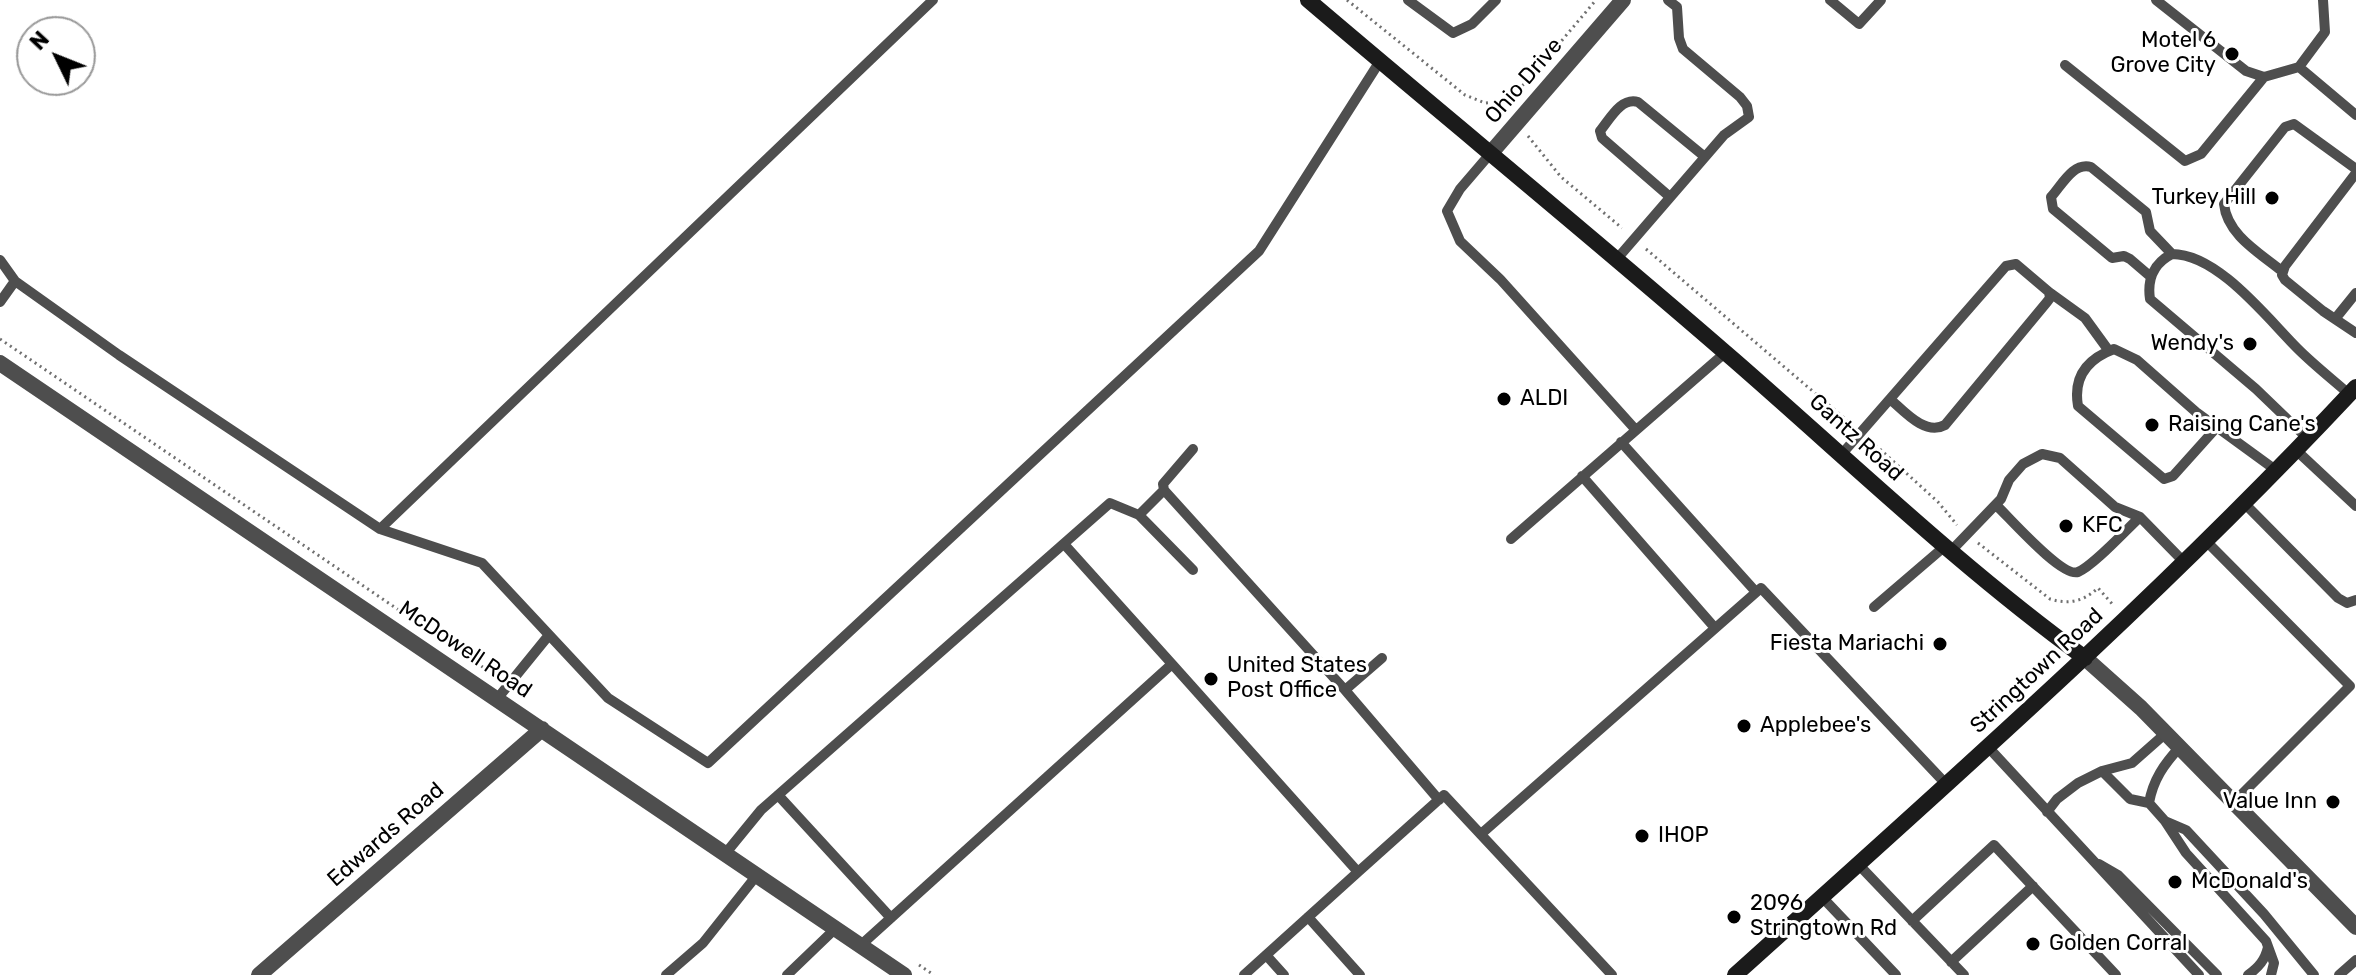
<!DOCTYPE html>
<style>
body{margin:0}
#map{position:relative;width:2356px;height:975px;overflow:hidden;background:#fff;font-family:Rubik,sans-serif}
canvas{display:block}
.north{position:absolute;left:16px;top:16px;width:80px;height:80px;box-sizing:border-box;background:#fff;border:2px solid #999;border-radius:50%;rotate:313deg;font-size:22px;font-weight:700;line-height:32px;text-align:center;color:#000}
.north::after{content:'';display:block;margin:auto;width:28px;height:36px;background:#000;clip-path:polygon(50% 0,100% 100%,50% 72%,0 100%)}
</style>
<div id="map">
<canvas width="2356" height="975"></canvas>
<div class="north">N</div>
</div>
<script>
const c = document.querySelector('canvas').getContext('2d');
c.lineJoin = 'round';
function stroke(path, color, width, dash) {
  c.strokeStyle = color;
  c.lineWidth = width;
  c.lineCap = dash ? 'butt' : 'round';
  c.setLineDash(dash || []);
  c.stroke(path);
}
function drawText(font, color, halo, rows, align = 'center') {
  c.font = font + ' Rubik,sans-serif';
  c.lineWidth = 6;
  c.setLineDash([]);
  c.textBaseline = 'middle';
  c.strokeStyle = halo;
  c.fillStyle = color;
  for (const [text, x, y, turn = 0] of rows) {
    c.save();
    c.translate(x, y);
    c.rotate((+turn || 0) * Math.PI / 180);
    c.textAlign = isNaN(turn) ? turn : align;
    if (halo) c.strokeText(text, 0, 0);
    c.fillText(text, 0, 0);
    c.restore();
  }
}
const path = new Path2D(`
 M1347,0l118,95 20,8 12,-1 7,8
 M1497,102l29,-19 70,-83
 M1528,136l33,41 61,51
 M1646,249l204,174
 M0,339l490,333
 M1871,441l67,61 19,23
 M1978,543l72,56c19,6 34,2 48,-11l16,18
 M919,965l15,10`);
const service = new Path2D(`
 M1408,0l45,33 19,-9 24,-24
 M1830,0l29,24 22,-24
 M2156,0l90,71 18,6 35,-10 57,48
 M2065,65l120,96 16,-7 63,-77
 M2299,67l26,-35 -2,-32
 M1490,154l-30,35 -13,22 13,30 40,38 135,150
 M2356,173l-71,93 -3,9 3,5 38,31 33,22
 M1670,197l-68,-59 -2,-7c10,-12 21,-34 38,-29l67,55
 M0,260l15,21 -15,21
 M1616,260l108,-125 25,-18 -2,-11 -7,-9 -57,-48 -4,-11 -2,-31 -9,-7
 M2283,272c-23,-19 -56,-37 -59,-68l61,-77 9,-3 62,45
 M2151,277l-21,-18 -6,-3 -12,2 -59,-49 -2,-12c11,-12 22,-35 40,-30l55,45 4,19 22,23
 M15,281l104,74 261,174 102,34 126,135 100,65 551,-512 121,-190
 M2049,292l36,26 24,33
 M2335,319l21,-26
 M2217,427l-44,49 -9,3 -86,-73c-5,-29 9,-47 36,-57l23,11 59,52 81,59
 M2308,439l-52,-50 -106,-90c-3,-20 4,-36 22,-45 46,0 95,64 126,95 16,16 34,30 51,45
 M1621,442l135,150
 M1193,449l-30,35 1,6 181,200 94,110
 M2297,451l59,55
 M1841,455l165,-189 10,-2 33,28 1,6 -3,4 -102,123c-20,11 -41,-14 -55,-26
 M1582,476l133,152
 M2245,504l93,94 9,5 9,-3
 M1996,505c13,12 66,73 82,67 15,-6 48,-42 62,-55
 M1139,515l25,-25
 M380,529l553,-529
 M1511,539l215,-187
 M2206,541l144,145 -116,116
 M1064,544l108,120
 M1950,552l51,-53 8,-19 14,-16 19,-10 18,4 55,49 25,10 44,45
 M1874,607l70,-60
 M1345,690l37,-32
 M497,699l52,-64
 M1988,747l211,228
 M2180,747c-16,17 -27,33 -31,56l16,18 21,9 78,84 50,61
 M2102,771l28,28 19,4
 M778,795l113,123
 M2047,812l10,-13 21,-16 24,-12 30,-8 34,-30
 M2165,821l21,32 80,88 8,22 -3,12
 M1481,834l280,-246 185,196
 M725,854l36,-44 349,-307 29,12 54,55
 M1858,864l106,111
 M2099,864l19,11 99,100
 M1358,872l86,-77 168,180
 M1822,897l74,78
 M1308,917l52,58
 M1912,921l82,-76 122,130
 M861,945l311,-281 186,208 -114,103
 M1266,955l18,20
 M1951,962l82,-76
 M666,975l37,-32 54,-68
 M787,975l49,-47
 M2248,975c11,-8 17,-15 20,-28
 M2339,975l17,-15`);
const minor = new Path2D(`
 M1490,154l133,-154
 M0,363l904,612
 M2085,658l56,50 215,219
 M259,975l283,-246`);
const secondary = new Path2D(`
 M1308,0c142,121 286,238 426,360 116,101 227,208 351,298
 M1735,975c212,-191 426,-379 621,-588`);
const markers = [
 [2232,54,8,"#000"],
 [2272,198,8,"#000"],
 [2250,344,8,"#000"],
 [1504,399,8,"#000"],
 [2152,425,8,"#000"],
 [2066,526,8,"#000"],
 [1940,644,8,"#000"],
 [1211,679,8,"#000"],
 [1744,726,8,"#000"],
 [2333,802,8,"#000"],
 [1642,836,8,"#000"],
 [2175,882,8,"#000"],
 [1734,917,8,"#000"],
 [2033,944,8,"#000"]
];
const poiNames = [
 ["Motel 6",2216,41,"right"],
 ["Grove City",2216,66,"right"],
 ["Turkey Hill",2256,198,"right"],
 ["Wendy's",2234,344,"right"],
 ["ALDI",1520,399],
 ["Raising Cane's",2168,425],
 ["KFC",2082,526],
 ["Fiesta Mariachi",1924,644,"right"],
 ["United States",1227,666],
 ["Post Office",1227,691],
 ["Applebee's",1760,726],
 ["Value Inn",2317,802,"right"],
 ["IHOP",1658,836],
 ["McDonald's",2191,882],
 ["2096",1750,904],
 ["Stringtown Rd",1750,929],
 ["Golden Corral",2049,944]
];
const streetNames = [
 ["Ohio Drive",1524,81,-49],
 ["Gantz Road",1856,438,42],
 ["McDowell Road",465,650,34],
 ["Stringtown Road",2037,671,-43],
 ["Edwards Road",386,835,-41]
];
stroke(path, '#707070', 3, [2, 4]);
stroke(service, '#4e4e4e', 10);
stroke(minor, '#4e4e4e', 16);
stroke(secondary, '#1b1b1b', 16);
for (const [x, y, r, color] of markers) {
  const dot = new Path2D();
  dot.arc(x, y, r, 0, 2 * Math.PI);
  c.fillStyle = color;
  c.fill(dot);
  stroke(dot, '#fff', 3);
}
drawText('22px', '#000', '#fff', poiNames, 'left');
drawText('22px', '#000', '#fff', streetNames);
</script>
